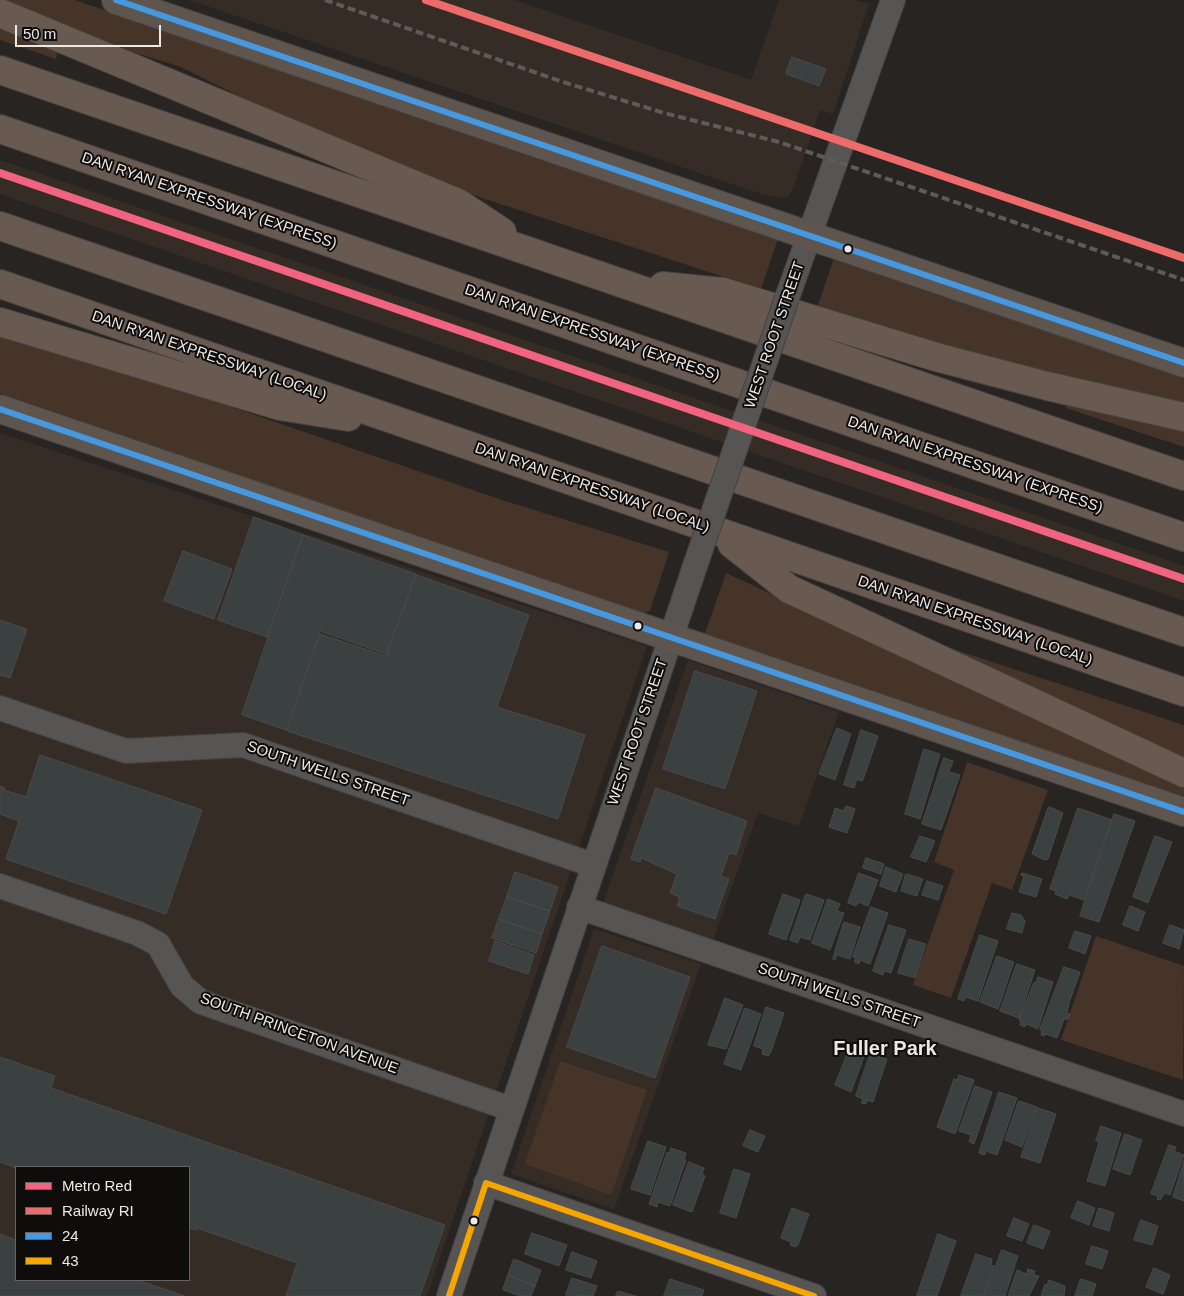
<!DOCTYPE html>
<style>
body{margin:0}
#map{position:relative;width:1184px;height:1296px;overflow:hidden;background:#272422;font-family:Arial,sans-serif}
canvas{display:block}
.legend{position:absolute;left:15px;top:1166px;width:175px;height:115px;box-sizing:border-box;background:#0f0d0c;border:1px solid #676564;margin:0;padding:6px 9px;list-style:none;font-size:15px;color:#ece9e7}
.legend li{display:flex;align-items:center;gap:10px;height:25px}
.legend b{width:25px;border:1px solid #676564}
.scale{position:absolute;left:15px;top:25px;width:146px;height:22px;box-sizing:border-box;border:2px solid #ece9e7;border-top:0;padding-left:6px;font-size:15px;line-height:18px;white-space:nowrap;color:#ece9e7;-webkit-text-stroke:4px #0f0d0c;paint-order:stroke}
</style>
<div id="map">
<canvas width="1184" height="1296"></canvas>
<ul class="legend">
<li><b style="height:6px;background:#f1637e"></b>Metro Red</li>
<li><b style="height:6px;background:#ee6b6b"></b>Railway RI</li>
<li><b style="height:6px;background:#4699e1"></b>24</li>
<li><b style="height:6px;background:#f7a600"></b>43</li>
</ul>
<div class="scale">50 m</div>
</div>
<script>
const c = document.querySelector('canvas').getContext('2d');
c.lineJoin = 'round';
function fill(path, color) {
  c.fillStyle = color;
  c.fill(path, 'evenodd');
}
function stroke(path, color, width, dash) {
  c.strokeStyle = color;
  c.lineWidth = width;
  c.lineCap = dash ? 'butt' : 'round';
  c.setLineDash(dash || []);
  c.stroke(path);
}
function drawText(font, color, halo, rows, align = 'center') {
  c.font = font + ' Arial,sans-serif';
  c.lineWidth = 4;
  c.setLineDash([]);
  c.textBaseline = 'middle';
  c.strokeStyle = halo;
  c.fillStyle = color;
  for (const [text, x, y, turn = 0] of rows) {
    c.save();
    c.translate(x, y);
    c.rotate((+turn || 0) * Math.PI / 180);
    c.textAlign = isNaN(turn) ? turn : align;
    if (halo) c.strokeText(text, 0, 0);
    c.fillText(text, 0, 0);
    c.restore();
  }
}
const built = new Path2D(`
 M189,0h326l236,80 28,-80h77l13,4 -36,110 -13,-4 -27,79 -4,7 -8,2 -20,-4z
 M0,160l1184,406v35l-1184,-407z
 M0,433l647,213 -220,650h-427zM16,1167h173v113h-173z
 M688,660l151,52 -40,114 -41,-13 -46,130 -110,-37z
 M594,929l107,35 -87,245 -103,-35z`);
const green = new Path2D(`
 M0,0h75l703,239 -17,50 -279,-91 -99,-37 -128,-57 -74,-37 -89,-28z
 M0,25l58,24 -2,10 -56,-19z
 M834,258l350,120v27l-189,-45 -178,-52z
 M0,337l142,39 360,124 167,52 -19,59 -10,3 -640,-221z
 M1068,402l116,27v18l-118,-39z
 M726,573l458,212v14l-480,-163z
 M950,648l234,77v37l-235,-110z
 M967,762l81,28 -36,100 -20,-7 -41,115 -38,-13 41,-115 -20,-8z
 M1096,936l88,30 -1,114 -122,-40z
 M560,1061l87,29 -36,105 -86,-31z`);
const building = new Path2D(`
 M792,57l34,12 -7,17 -33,-12z
 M254,517l49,18 -36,102 -49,-17z
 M303,535l113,39 -30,80 -66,-23 -34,99 -44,-15z
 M183,551l49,18 -18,50 -50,-18z
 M417,575l112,40 -32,92 88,28 -27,84 -271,-88 33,-97 66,22z
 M0,620l27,9 -17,49 -10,-3z
 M695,671l62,20 -32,98 -62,-20z
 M837,728l14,6 -16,46 -16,-6z
 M861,730l17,6 -14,41 -2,4 -4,-1v-4l-4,12 -10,-3z
 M924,749l16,5 -20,65 -15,-5z
 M40,755l162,55 -36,104 -160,-55 13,-38 -19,-7v-28l5,2 -1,2 22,7z
 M944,758l9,3 -4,11 11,3 -19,55 -19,-6z
 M656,788l91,33 -11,34 -7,-2 -8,23 8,3 -14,40 -38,-13 3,-9 -10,-4 7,-19 -36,-16 -1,4 -9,-3z
 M846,806l9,3 -8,24 -18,-6 6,-19 9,3z
 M1050,807l13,6 -15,46 -3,1 -13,-6 16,-46z
 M1078,808l34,12 -28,80 -15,-5 -2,4 -12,-5 1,-3 -6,-2z
 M1114,814l21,7 -36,101 -19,-6z
 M920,836l15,5 -9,21 -15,-5z
 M1155,836l17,6 -24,61 -15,-6z
 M866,858l18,6 -3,10 -18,-6z
 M886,867l17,7 -7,18 -16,-6z
 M515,872l43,15 -8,24 -43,-14z
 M859,873l19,7 -10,26 -10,-4 -2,4 -8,-3z
 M1022,873l20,6 -6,18 -17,-5 5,-16 -3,-1z
 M906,874l17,5 -6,17 -16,-5z
 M927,881l16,5 -5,14 -16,-5z
 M783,894l17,6 -14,40 -17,-6z
 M806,894l18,6 -14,40 -10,-3 -2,6 -8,-3z
 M507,897l43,14 -8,23 -43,-15z
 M828,899l12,5 -3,7 7,2 -14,37 -18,-7z
 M1130,906l15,6 -7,19 -15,-6z
 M871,907l17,6 -18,51 -10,-4 -1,4 -5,-2 2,-4 -3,-1z
 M1012,913l9,2 4,6 -3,12 -15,-4z
 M499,919l43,15 -6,19 -44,-15z
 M844,922l16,5 -10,32 -13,-4 -2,5 -2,-1z
 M889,925l17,5 -15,43 -7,-2 -1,4 -10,-4z
 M1170,925l14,5 -5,19 -16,-6z
 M1075,931l16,5 -6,18 -16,-6z
 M980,935l18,6 -20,60 -13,-4 -1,4 -6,-2z
 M909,939l17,5 -11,34 -17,-5z
 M495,941l39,14 -6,19 -39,-13z
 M602,946l88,31 -35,101 -88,-31z
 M997,956l17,6 -16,47 -18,-7z
 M1017,964l18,6 -16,48 -19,-7z
 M1064,967l16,5 -11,31 -2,10 3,1 -2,5h-4l-7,19 -11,-4 -2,2 -3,-1 1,-4 -2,-1z
 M1038,977l15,5 -15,47 -12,-5 -1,3 -5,-2 1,-4 -2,-1 15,-38 2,1z
 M725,998l18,7 -17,44 -18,-4z
 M766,1007l18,6 -13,39 -3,4 -6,-2 1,-5 -9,-3z
 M745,1008l16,6 -20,56 -17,-6z
 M851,1045l15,6 -15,41 -16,-7z
 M870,1054l17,5 -14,43 -6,-2 -1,4 -5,-1 2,-4 -7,-3z
 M0,1057l55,19 -4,12 394,137 -25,71h-134l11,-33 -100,-35 -1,2 -7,-2v-61l-173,1 -16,-6z
 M959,1075l15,5 -19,54 -18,-7 17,-48 3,1z
 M975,1086l17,6 -18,52 -5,-2 2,-7 -12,-4z
 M999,1092l18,6 -20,57 -11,-4 -1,4 -6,-2z
 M1019,1101l18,6 -15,40 -17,-7z
 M1038,1108l18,6 -16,49 -19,-6z
 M1101,1126l20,7 -16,53 -18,-5 12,-39 -3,-1z
 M750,1130l15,6 -7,16 -15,-6z
 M1125,1134l17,6 -12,35 -17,-6z
 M648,1141l18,6 -16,48 -19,-6z
 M1169,1145l7,2 -2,4 10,4 -14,40 -5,-2 -5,7 -3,-1 1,-3 -7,-2z
 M671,1148l15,5 -2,6 2,1 -16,46 -12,-4 -1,5 -8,-3 18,-52 2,1z
 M1184,1161v40l-11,-4z
 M689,1162l15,6 -2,6 3,2 -13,36 -19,-7z
 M734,1169l16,5 -14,44 -16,-5z
 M1078,1201l17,7 -6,17 -18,-7z
 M792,1208l17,6 -11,31 -3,2 -5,-2 1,-3 -10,-4z
 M1099,1208l15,5 -5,18 -16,-5z
 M1014,1218l15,6 -7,17 -15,-5z
 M1141,1220l17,6 -6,19 -18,-5z
 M1034,1225l16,6 -7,18 -16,-6z
 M532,1233l35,12 -8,21 -34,-12z
 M0,1234l16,6v40h121l48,16h-185z
 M938,1234l18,7 -19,55h-20z
 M1092,1246l16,5 -6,18 -16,-5z
 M1002,1250l16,6 -13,40h-21z
 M572,1252l25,9 -6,17 -25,-8z
 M976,1254l16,5 -1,6 3,1 -11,30h-22z
 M514,1259l27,11 -6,16 -27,-11z
 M1154,1268l16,7 -7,19 -17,-7z
 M1028,1269l7,2 -1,4 5,1 -10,20h-21l9,-26 10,4z
 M508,1275l27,11 -4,10h-11l-17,-6z
 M572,1278l25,8 -4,10 -27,-1z
 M670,1279l34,11 -2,6h-38z
 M1081,1279l15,5 -4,12h-17z
 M1049,1280l16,6 -1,10h-23l4,-12 2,1z
 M618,1291l18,5h-20z`);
const minor = new Path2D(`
 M787,298l106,-298
 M0,708l126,43 117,-6 350,120
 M0,886l137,47 21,11 24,42 19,16 310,107
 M579,907l605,207
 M486,1183l328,113
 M449,1296l246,-730`);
const major = new Path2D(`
 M116,0l1068,363
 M0,409l1184,403`);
const highway = new Path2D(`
 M0,13l458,190 44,29
 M0,70l1184,406
 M0,129l1184,408
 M0,226l1184,406
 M0,284l1184,408
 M663,286l60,6 213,65 111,29 137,31
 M0,322l280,84 68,11
 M732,544l57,45 395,184`);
const rail = new Path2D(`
 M325,0l235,81 104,32 115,29 405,138`);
const minorBridge = new Path2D(`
 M695,566l92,-268`);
const bus1 = new Path2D(`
 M116,0l1068,363
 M0,409l1184,403`);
const bus2 = new Path2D(`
 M486,1183l328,113
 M449,1296l37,-113`);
const rail1 = new Path2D(`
 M426,0l758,258`);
const metro1 = new Path2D(`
 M0,173l1184,406`);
const markers = [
 [848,249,4.5,"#ece9e7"],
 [638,626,4.5,"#ece9e7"],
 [474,1221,4.5,"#ece9e7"]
];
const streetNames = [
 ["DAN RYAN EXPRESSWAY (EXPRESS)",209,201,19],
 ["DAN RYAN EXPRESSWAY (EXPRESS)",592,333,19],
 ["WEST ROOT STREET",775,335,-71],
 ["DAN RYAN EXPRESSWAY (LOCAL)",209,356,19],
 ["DAN RYAN EXPRESSWAY (EXPRESS)",975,465,19],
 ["DAN RYAN EXPRESSWAY (LOCAL)",592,488,19],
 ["DAN RYAN EXPRESSWAY (LOCAL)",975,621,19],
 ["WEST ROOT STREET",638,732,-71],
 ["SOUTH WELLS STREET",328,774,19],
 ["SOUTH WELLS STREET",839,996,19],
 ["SOUTH PRINCETON AVENUE",299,1034,20]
];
const districtNames = [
 ["Fuller Park",885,1049]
];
fill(built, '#352c26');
fill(green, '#473428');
fill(building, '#3a4140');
stroke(building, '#4a4a49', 1);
stroke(minor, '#444140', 26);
stroke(major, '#444140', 30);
stroke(highway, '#444140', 30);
stroke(minor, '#575554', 24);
stroke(major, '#5e554e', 28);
stroke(highway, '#685a50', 28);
stroke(rail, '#5e5c5b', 4, [8, 4]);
stroke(minorBridge, '#444140', 26, []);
stroke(minorBridge, '#575554', 24);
stroke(bus1, '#4699e1', 6);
stroke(bus2, '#f7a600', 6);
stroke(rail1, '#ee6b6b', 8);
stroke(metro1, '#f1637e', 8);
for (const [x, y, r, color] of markers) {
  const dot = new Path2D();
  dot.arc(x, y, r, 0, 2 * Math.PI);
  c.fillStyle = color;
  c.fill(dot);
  stroke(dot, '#0f0d0c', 2);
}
drawText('15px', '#ece9e7', '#0f0d0c', streetNames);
drawText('bold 20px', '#ece9e7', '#0f0d0c', districtNames);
</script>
